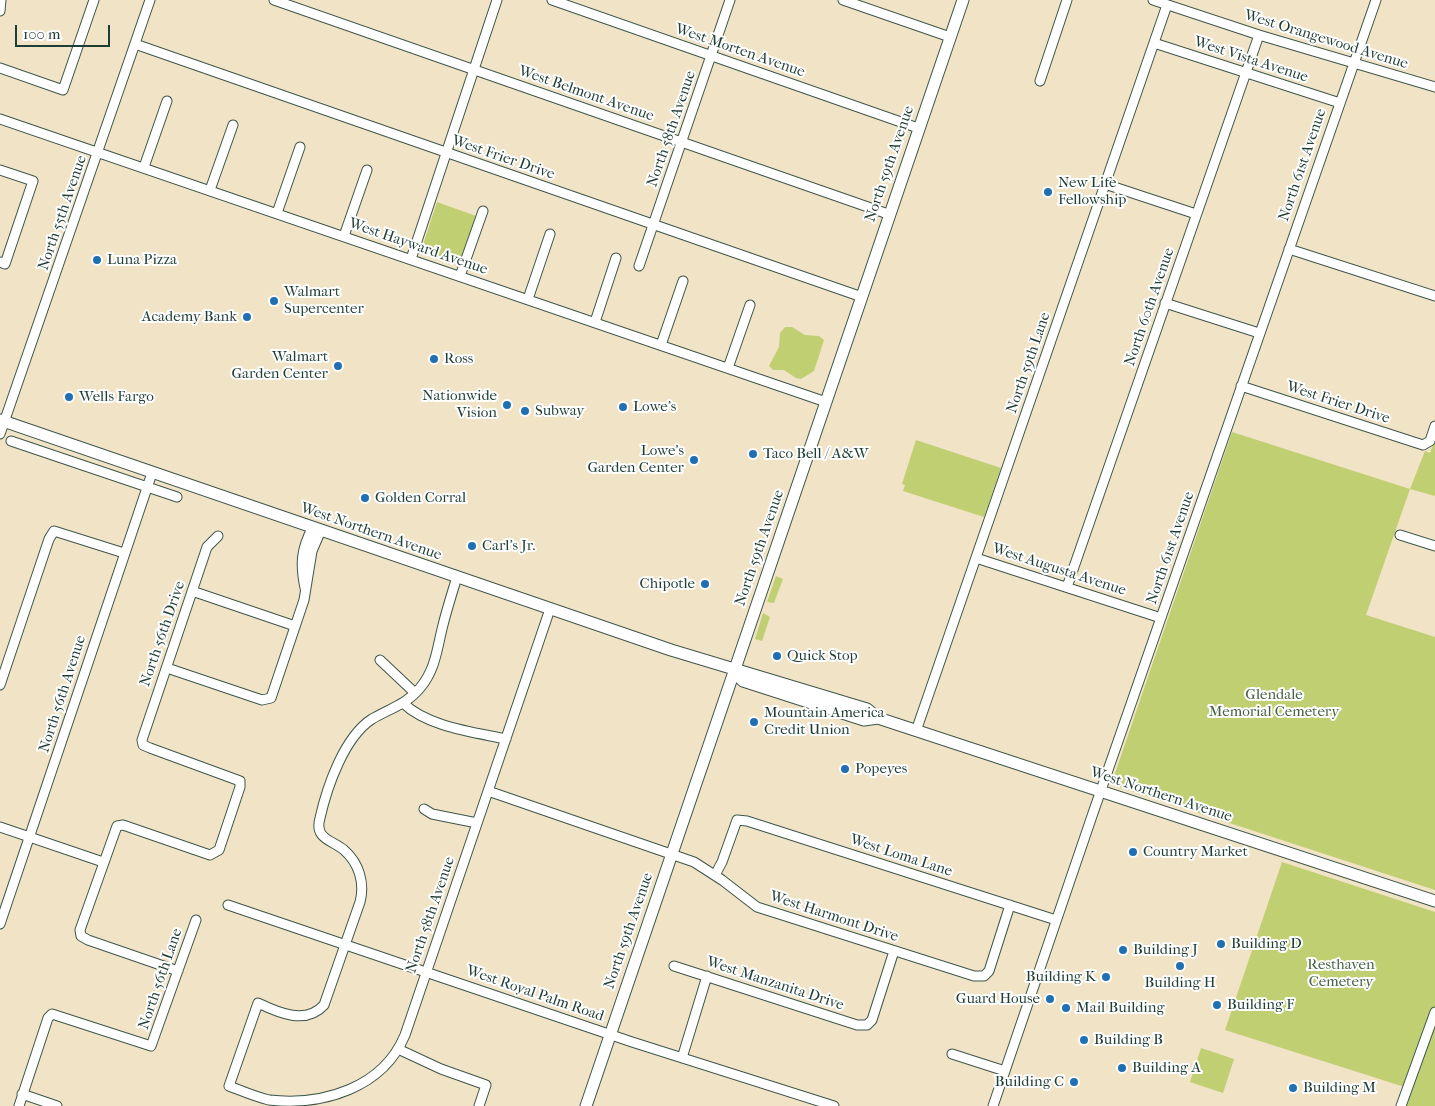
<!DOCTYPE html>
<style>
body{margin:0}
#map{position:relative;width:1435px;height:1106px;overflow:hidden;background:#f0e3c6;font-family:"IM FELL French Canon",serif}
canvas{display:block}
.scale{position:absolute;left:15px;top:25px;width:95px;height:22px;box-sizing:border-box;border:2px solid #1f3d34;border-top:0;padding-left:6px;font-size:15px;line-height:18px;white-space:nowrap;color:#1f3d34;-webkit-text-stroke:4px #fff;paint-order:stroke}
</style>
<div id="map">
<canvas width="1435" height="1106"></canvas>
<div class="scale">100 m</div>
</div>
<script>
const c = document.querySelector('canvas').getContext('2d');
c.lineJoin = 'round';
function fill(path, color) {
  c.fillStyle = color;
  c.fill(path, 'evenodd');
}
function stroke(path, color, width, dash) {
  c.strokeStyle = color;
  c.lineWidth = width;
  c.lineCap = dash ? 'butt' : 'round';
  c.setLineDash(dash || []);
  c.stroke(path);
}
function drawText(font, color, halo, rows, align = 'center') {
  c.font = font + ' "IM FELL French Canon",serif';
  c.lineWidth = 4;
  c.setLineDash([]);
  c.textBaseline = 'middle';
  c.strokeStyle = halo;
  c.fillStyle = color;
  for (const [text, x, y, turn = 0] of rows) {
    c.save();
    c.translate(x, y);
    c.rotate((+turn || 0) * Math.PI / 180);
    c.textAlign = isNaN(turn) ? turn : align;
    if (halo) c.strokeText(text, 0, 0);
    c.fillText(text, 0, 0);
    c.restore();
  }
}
const green = new Path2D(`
 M437,202l39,14 -17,48 -38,-13z
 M785,327h7l13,8 14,1 5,4 -10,31 -13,8 -5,-1 -12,-8h-11l-4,-4 10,-19 1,-14z
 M1232,432l178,57 15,-38 5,2 5,-14v57l-25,-7 -44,126 69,22v253l-319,-104 -4,-4z
 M916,440l85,28 -17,49 -81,-26 2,-6 -3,-1z
 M776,576l7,3 -9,24 -7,-1z
 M763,613l7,4 -8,24 -7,-2z
 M1282,862l153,50v194h-29l5,-17 -186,-59z
 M1201,1048l33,11 -11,34 -33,-11z`);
const minor = new Path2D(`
 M274,0l614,214
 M552,0l366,128
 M843,0l107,37
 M1153,0l106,35 176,52
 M0,11l1,-11
 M1154,43l186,60
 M135,44l727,253
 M0,68l63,22 31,-90
 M1040,81l27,-81
 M0,119l826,283
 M144,167l23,-66
 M0,170l33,11 -28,83 -5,-2
 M1105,184l91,30
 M210,190l23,-65
 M277,213l23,-66
 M344,236l23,-66
 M1289,249l146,47
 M411,259l86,-259
 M639,266l91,-266
 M460,276l23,-65
 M528,299l22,-65
 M1165,303l94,30
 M595,322l21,-64
 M661,345l22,-64
 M728,368l22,-63
 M1241,386l182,59 7,-4 5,-15
 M0,434l150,-434
 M11,441l166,56
 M1400,535l35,11
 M976,558l185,60
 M457,577c-5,16 -10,32 -14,48 -6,23 -7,44 -23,63 -13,16 -31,21 -48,31 -28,18 -45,68 -52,99 -6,21 12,22 24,32 15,13 21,33 16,52l-36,103c-18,20 -45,8 -66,-2l-29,83c13,5 27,11 40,14 54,6 114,-12 136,-65l145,-426
 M1067,587l192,-552
 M305,588c-5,-24 -4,-39 8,-61
 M192,591l103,35
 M380,660l35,33
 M167,668l95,32 9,-2 33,-98 8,-49 9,-21
 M0,685l49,-146 5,-8 70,22
 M403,703c25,24 70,29 103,36
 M916,731l251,-726
 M488,791l206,71 28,18 35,27 217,69h10l5,-5 21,-66
 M424,809l8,5 45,9
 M0,827l103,35
 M715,875l7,-13 15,-42 10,1 309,99
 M228,905l404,137 202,64
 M0,924l152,-451
 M674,966l183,59h10l5,-5 22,-69
 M178,971l-90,-31 -7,-4 -1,-6 37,-104 6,-1 87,30 9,-5 21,-63v-6l-90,-33 -7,-3 -1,-5 65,-193 11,-11
 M398,1049l43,20 45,16 -7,21
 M952,1054l53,17
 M682,1058l25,-82
 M22,1094l35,12
 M19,1106l29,-88 4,-4 99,32 45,-126
 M993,1106l99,-290 284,-816
 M1401,1106l34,-94`);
const major = new Path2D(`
 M0,420l671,230 196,59 11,9 557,183
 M733,671l10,10 121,39 14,-2
 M586,1106l377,-1106`);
const markers = [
 [1048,192,5,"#1f6fb2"],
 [97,260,5,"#1f6fb2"],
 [274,301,5,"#1f6fb2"],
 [247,317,5,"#1f6fb2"],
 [434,359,5,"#1f6fb2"],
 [338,366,5,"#1f6fb2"],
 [69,397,5,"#1f6fb2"],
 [507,405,5,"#1f6fb2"],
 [623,407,5,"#1f6fb2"],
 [525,411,5,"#1f6fb2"],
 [753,454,5,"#1f6fb2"],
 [694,460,5,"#1f6fb2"],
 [365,498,5,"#1f6fb2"],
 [472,546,5,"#1f6fb2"],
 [705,584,5,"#1f6fb2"],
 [777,656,5,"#1f6fb2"],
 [754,722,5,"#1f6fb2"],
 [845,769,5,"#1f6fb2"],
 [1133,852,5,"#1f6fb2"],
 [1221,944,5,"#1f6fb2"],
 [1123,950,5,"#1f6fb2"],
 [1180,966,5,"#1f6fb2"],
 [1106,977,5,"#1f6fb2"],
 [1050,999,5,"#1f6fb2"],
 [1217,1005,5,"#1f6fb2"],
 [1066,1008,5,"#1f6fb2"],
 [1084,1040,5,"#1f6fb2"],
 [1122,1068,5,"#1f6fb2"],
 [1074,1082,5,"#1f6fb2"],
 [1293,1088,5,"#1f6fb2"]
];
const streetNames = [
 ["West Orangewood Avenue",1326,40,17],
 ["West Morten Avenue",740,51,19],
 ["West Vista Avenue",1251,60,18],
 ["West Belmont Avenue",586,94,19],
 ["North 58th Avenue",672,129,-71],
 ["West Frier Drive",503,158,19],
 ["North 59th Avenue",890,164,-71],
 ["North 61st Avenue",1303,165,-71],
 ["North 55th Avenue",63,213,-71],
 ["West Hayward Avenue",418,247,19],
 ["North 60th Avenue",1150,307,-71],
 ["North 59th Lane",1029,363,-71],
 ["West Frier Drive",1338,403,18],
 ["West Northern Avenue",371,532,19],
 ["North 59th Avenue",760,548,-71],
 ["North 61st Avenue",1171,548,-71],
 ["West Augusta Avenue",1059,570,18],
 ["North 56th Drive",163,634,-71],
 ["North 56th Avenue",63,694,-72],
 ["West Northern Avenue",1161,795,18],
 ["West Loma Lane",901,856,18],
 ["North 58th Avenue",431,915,-71],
 ["West Harmont Drive",834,917,18],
 ["North 59th Avenue",629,931,-71],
 ["North 56th Lane",161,979,-71],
 ["West Manzanita Drive",775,984,18],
 ["West Royal Palm Road",535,994,19]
];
const poiNames = [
 ["New Life",1058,183],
 ["Fellowship",1058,200],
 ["Luna Pizza",107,260],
 ["Walmart",284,292],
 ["Supercenter",284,309],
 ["Academy Bank",237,317,"right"],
 ["Walmart",328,357,"right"],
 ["Garden Center",328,374,"right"],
 ["Ross",444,359],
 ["Nationwide",497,396,"right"],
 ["Vision",497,413,"right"],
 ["Wells Fargo",79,397],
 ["Lowe's",633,407],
 ["Subway",535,411],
 ["Lowe's",684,451,"right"],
 ["Garden Center",684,468,"right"],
 ["Taco Bell / A&W",763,454],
 ["Golden Corral",375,498],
 ["Carl's Jr.",482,546],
 ["Chipotle",695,584,"right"],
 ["Quick Stop",787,656],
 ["Mountain America",764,713],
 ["Credit Union",764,730],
 ["Popeyes",855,769],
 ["Country Market",1143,852],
 ["Building D",1231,944],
 ["Building J",1133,950],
 ["Building K",1096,977,"right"],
 ["Building H",1180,983,"center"],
 ["Guard House",1040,999,"right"],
 ["Building F",1227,1005],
 ["Mail Building",1076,1008],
 ["Building B",1094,1040],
 ["Building A",1132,1068],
 ["Building C",1064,1082,"right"],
 ["Building M",1303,1088]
];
const parkNames = [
 ["Glendale",1274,695],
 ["Memorial Cemetery",1274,712],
 ["Resthaven",1341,965],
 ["Cemetery",1341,982]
];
fill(green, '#c0cf71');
stroke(minor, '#3e564a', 11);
stroke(major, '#3e564a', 13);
stroke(minor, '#fff', 9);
stroke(major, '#fff', 11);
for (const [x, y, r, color] of markers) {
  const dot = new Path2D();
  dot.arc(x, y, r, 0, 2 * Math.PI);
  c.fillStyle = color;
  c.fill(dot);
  stroke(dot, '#fff', 2);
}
drawText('15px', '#1f3d34', '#fff', streetNames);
drawText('15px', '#1f3d34', '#fff', poiNames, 'left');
drawText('15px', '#476243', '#fff', parkNames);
</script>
